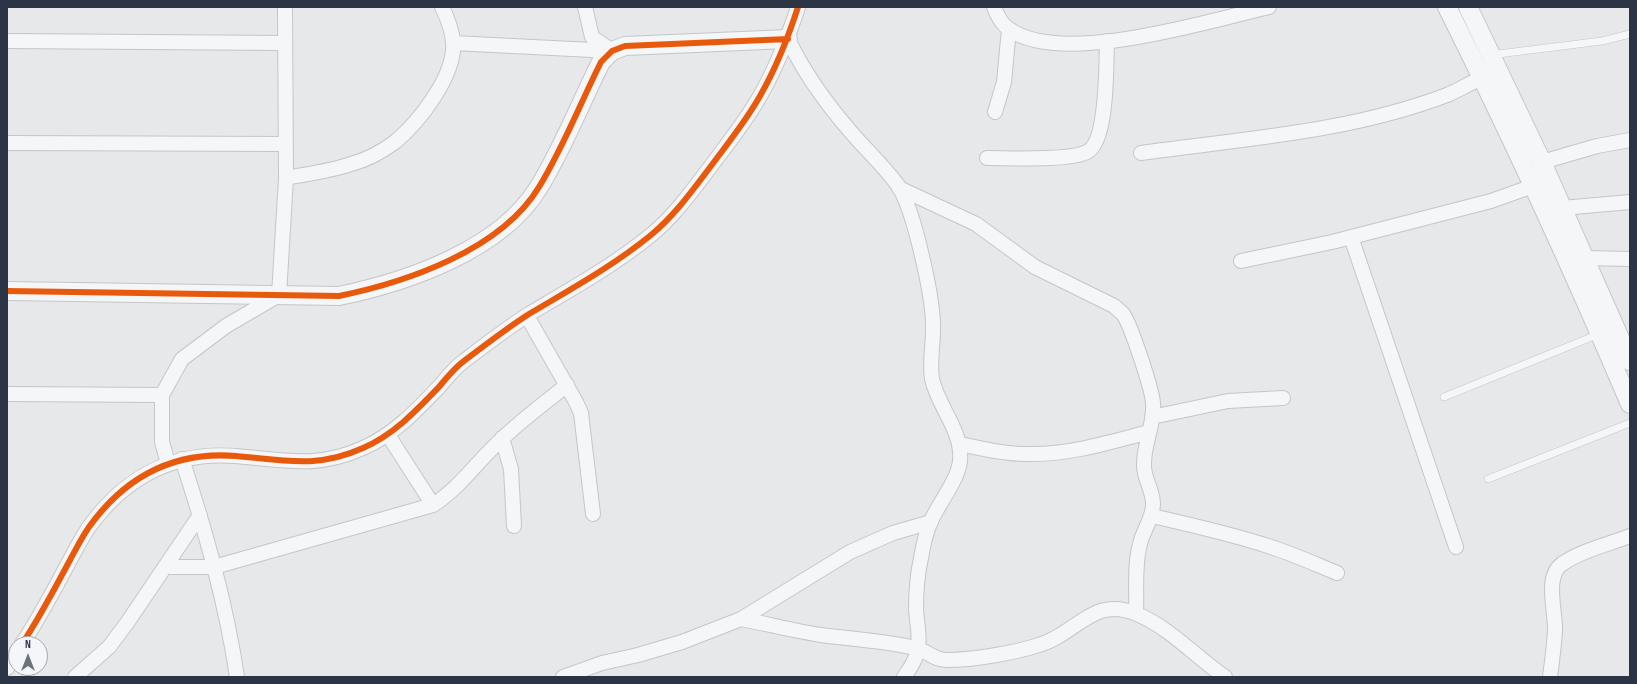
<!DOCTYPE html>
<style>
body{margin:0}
#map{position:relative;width:1637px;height:684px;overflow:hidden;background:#e6e8ea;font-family:"Sofia Sans Condensed",sans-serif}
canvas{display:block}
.frame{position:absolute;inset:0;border:8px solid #2b3445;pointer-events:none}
.north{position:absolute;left:8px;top:636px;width:40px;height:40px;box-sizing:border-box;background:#f4f6f9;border:1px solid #a4a8b1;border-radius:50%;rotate:0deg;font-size:11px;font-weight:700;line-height:16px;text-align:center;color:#2b3445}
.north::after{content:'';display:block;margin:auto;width:14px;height:18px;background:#6c737f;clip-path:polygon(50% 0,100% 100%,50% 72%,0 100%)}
</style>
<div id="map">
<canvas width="1637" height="684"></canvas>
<div class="frame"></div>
<div class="north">N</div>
</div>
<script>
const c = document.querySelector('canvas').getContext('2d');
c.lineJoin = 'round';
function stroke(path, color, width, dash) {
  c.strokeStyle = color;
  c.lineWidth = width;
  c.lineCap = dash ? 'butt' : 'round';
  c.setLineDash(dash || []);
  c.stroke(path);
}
const service = new Path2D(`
 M1490,55l112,-14 28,-7
 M1444,397l155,-63
 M1488,479l142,-56`);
const minor = new Path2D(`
 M585,7l7,30 19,13
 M994,7c3,8 7,17 15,22 52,38 200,-8 260,-22
 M788,39c16,34 37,63 62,92 16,19 35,36 49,56 15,24 33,106 34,136 1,18 -4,38 -1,56 6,28 31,52 28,82 -2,19 -21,42 -29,60 -5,11 -8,25 -10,37 -4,18 -5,34 -5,52 1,12 4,27 2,39 -2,10 -8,20 -14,28
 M7,41l278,2
 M453,43l159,8
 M995,112l9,-30 5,-53
 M7,143l278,1
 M1141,153c102,-14 209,-21 306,-58 12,-5 23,-12 35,-17
 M987,158c22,0 83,3 100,-6 21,-10 19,-87 20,-111
 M1542,162l55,-16 33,-6
 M286,178c21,-4 45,-7 65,-14 15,-4 32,-13 44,-22 24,-20 61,-67 58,-100 -1,-12 -6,-25 -11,-35
 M899,188l77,36 59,43 79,39c3,3 6,5 9,8 8,11 29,75 30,89 2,21 -10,42 -9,63 0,13 9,24 9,38 0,15 -10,26 -13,40 -6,22 -3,47 -4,69
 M1562,208l68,-6
 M1351,237l105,310
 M1585,258l45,1
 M1241,261l91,-19 159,-41 42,-15
 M527,316l49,86 5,11 12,101
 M7,394l155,1
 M1152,417l76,-16 55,-3
 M388,435l45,70
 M502,438l9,31 3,57
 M960,444c23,5 48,11 72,10 40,0 79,-12 117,-22
 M182,459c23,71 44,143 55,218
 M168,463l-6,-21v-47l20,-36 44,-33 53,-31 7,-117 -1,-171
 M1152,516c40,9 80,18 119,31 22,7 44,17 66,26
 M166,565l6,2h42l219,-62c28,-18 45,-45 70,-67 20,-19 43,-36 64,-53
 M741,619c27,5 53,12 80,16 31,4 65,6 95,13 12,3 17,12 31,12 26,0 67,-7 92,-15 38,-11 54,-50 98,-31 33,14 59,43 88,63
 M22,644c18,-27 33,-56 48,-84 6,-11 12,-23 19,-33 36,-50 85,-76 147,-71 47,4 81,13 127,-8 30,-13 52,-36 75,-60 8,-9 16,-20 26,-27 21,-16 43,-33 65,-47 42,-25 84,-48 122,-79 24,-20 41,-44 60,-69 17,-23 35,-45 49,-70 16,-28 28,-58 38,-89
 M7,668l9,-14
 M75,677l34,-30 18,-24 73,-108
 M563,677l39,-14 36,-8 44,-13 59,-23 109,-67 43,-19 38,-11
 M1550,677c2,-15 4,-31 5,-46 1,-18 -11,-55 7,-67 18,-13 47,-20 68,-28`);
const tertiary = new Path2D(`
 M1447,7c65,130 126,263 183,397
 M1468,7l74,155 88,199
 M7,291l332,5c68,-14 162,-46 200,-109 24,-39 41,-83 62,-125l11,-11 13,-5 163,-7`);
const cycleway = new Path2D(`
 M7,291l332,5c68,-14 162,-46 200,-109 24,-39 41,-83 62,-125l11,-11 13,-5 163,-7
 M22,644c18,-27 33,-56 48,-84 6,-11 12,-23 19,-33 36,-50 85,-76 147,-71 47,4 81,13 127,-8 30,-13 52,-36 75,-60 8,-9 16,-20 26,-27 21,-16 43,-33 65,-47 42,-25 84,-48 122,-79 24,-20 41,-44 60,-69 17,-23 35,-45 49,-70 16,-28 28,-58 38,-89`);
stroke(service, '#c4c6c8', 8);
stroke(minor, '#c4c6c8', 16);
stroke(tertiary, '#c4c6c8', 20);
stroke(service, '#f5f6f7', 7);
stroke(minor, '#f5f6f7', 14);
stroke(tertiary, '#f5f6f7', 18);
stroke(cycleway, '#e8590c', 6);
</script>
